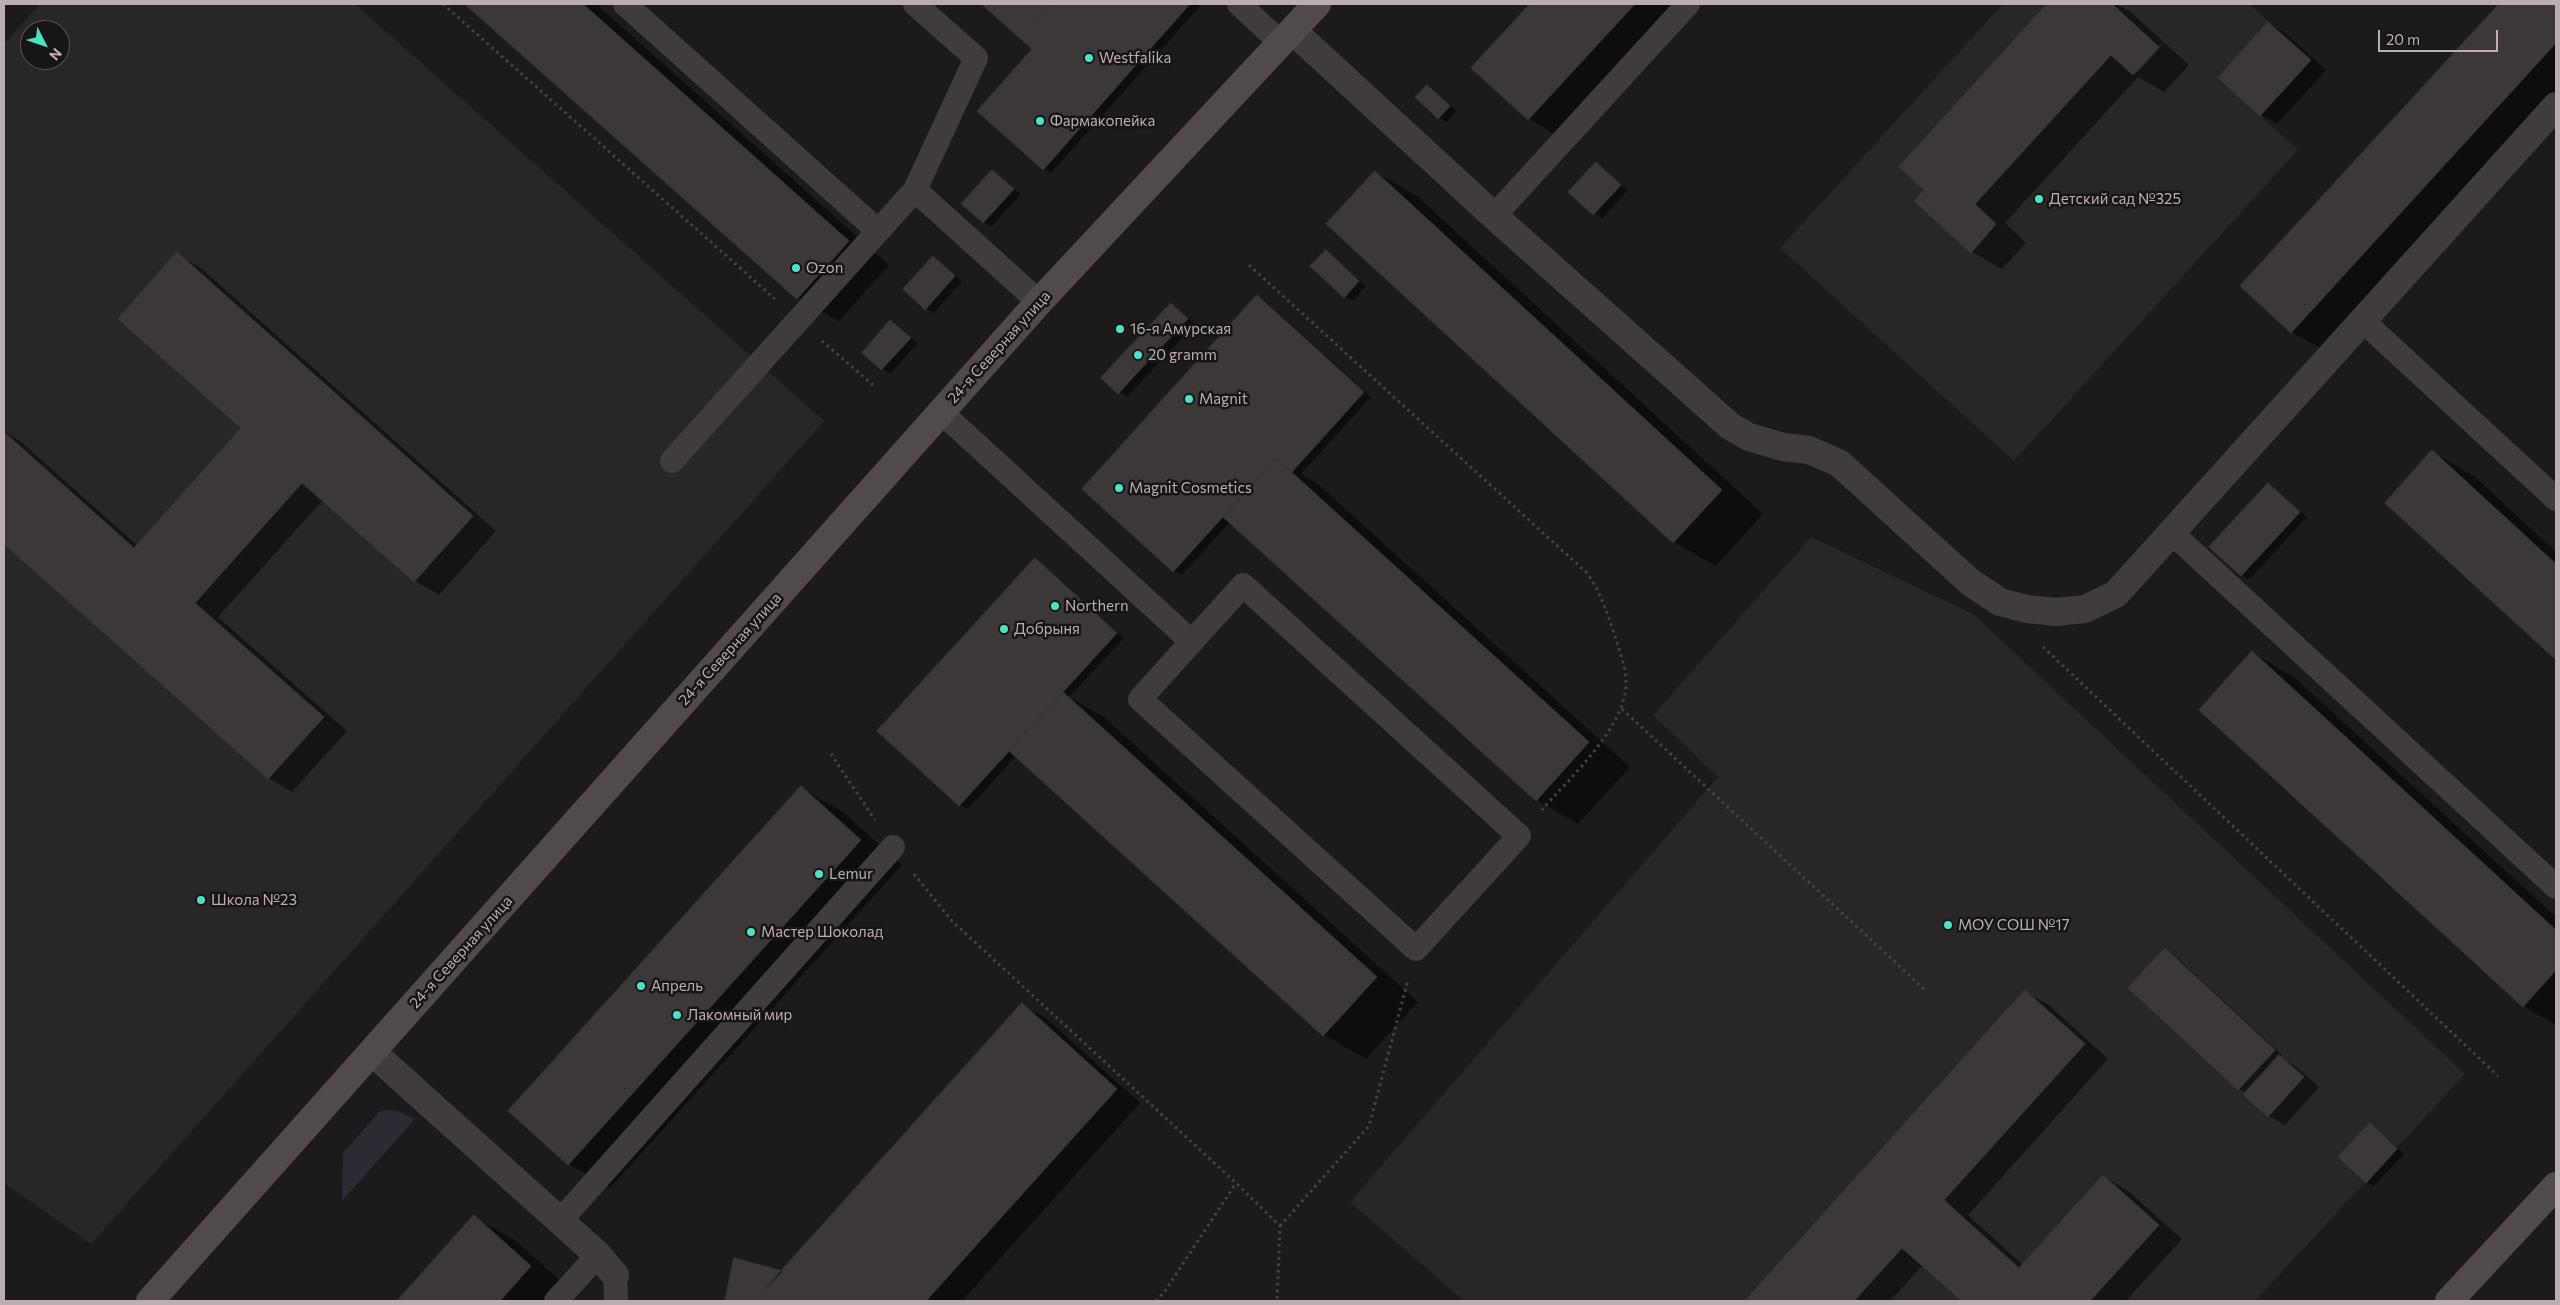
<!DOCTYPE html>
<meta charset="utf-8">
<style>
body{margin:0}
#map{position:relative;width:2560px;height:1305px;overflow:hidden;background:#1c1a1a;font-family:Commissioner,sans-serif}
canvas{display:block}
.frame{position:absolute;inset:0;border:5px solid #baaeb0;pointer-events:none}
.north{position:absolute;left:20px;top:20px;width:50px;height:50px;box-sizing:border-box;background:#171515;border:1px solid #585253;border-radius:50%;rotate:131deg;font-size:14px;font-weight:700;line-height:20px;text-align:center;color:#baaeb0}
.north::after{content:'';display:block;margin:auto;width:18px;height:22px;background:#4de1c3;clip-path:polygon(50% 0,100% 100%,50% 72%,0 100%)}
.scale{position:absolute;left:2378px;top:30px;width:120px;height:22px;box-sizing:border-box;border:2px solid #baaeb0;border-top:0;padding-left:6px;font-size:15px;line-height:18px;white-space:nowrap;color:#baaeb0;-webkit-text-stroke:4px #171515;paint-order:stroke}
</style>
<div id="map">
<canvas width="2560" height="1305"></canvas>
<div class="frame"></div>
<div class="north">N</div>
<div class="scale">20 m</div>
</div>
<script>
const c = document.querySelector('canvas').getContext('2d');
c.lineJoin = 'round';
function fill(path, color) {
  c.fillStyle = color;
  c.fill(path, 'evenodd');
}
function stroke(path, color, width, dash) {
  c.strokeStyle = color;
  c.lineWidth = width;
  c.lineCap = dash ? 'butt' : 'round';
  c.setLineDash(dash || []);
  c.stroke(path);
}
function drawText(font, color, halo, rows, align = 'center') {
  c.font = font + ' Commissioner,sans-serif';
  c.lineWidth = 5;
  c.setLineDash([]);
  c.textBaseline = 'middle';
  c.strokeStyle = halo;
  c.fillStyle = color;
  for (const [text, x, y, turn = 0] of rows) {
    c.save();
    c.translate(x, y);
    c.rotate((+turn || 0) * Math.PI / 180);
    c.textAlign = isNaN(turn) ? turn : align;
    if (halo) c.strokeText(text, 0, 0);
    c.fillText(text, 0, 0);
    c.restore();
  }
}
const built = new Path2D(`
 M40,4h315l469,417 -733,823 -87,-61v-1139zM30,30h30v30h-30z
 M2003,4h246l62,56 -51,55 38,35 -284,311 -234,-213z
 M1811,537l162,77 492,460 -210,227h-791l-114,-99 368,-425 -65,-62z`);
const green = new Path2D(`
 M385,1110l13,1 17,8 -73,82 1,-48 36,-41z`);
const shadow = new Path2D(`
 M467,4h129l293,261 -50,56 -42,-23z
 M983,4h219l-151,169 -7,-4 -10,-120z
 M1531,4h167l-128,139 -41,-24 -56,-52z
 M2049,4h67l15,8 58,53 -25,27 -26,-15 -133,146 21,20 -24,26 -30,-17 -46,-62 -25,-23zM2163,42l1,1 -26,29h-3z
 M2501,4h55v108l-223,243 -41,-23 -50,-46z
 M2269,23l16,10 41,37 -49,54 -16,-9z
 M1427,87l30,24 -10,11 -8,-4z
 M1596,164l32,26 -26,29 -32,-27z
 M993,171l28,23 -30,33 -7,-5z
 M1375,172l42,24 346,318 -47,52 -42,-24 -346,-318z
 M1326,252l40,34 -13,15 -8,-4z
 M177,254l24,14 295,263 -57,64 -24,-14 -92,-81 -105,117 129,114 -55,61 -23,-14 -265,-236v-111l16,10 118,105 105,-118z
 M933,257l29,24 -28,32 -8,-4z
 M1258,297l7,4 106,96 -70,77 17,10 312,283 -52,57 -42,-24 -306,-278 -48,53 -8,-4z
 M1171,305l24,19 -68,73 -24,-19z
 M890,321l28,22 -28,31 -27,-22z
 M2432,452l42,24 82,76v106l-169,-155z
 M2268,485l39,32 -58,63 -7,-5z
 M1035,560l89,78 -55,59 36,21 313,284 -52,57 -42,-24 -308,-279 -48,53 -8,-4z
 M2253,653l41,24 262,240v108l-33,-19z
 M802,788l41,24 59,53 -292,323 -41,-24 -59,-53z
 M2166,950l7,4 109,101 -2,2 15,9 24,21 -34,38 -16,-9 -24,-21 2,-2 -8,-4z
 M2025,992l24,13 59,54 -140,156 55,50 80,-89 24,14 55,49 -56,62h-162l-41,-36 -33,36h-144z
 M1022,1005l24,13 94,85 -178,198h-236l9,-41 47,12z
 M2370,1125l34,29 -30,32 -8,-4z
 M474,1217l42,24 56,50 -9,10h-164z`);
const building = new Path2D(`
 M465,4h118l266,237 -52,58z
 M982,4h71l-32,35z
 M1053,4h137l-147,166 -66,-59 55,-62 -11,-10z
 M1530,4h105l-107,116 -57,-52z
 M2047,4h65l47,43 -26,28 -22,-20 -136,149 21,20 -25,29 -57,-52 10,-11 -25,-23z
 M2499,4h57v39l-265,290 -51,-47z
 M2268,22l43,38 -51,56 -42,-38z
 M1427,85l23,21 -12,13 -23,-22z
 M1596,162l25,23 -28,30 -25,-23z
 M992,170l22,19 -31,34 -22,-19z
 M1375,171l347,319 -49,53 -347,-319z
 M1326,250l33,31 -15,17 -34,-32z
 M177,252l296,264 -59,66 -112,-99 -107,120 129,114 -56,62 -264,-235v-112l130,116 107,-120 -123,-109z
 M933,256l22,20 -30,34 -22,-21z
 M1257,295l107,97 -72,80 -16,-14 -103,114 -91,-83z
 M1171,303l17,16 -50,53 -17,-16z
 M890,320l21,18 -30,32 -19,-17z
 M1121,356l17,16 -20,22 -17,-16z
 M2432,450l124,114v96l-171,-157z
 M1276,458l313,284 -53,59 -313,-284z
 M2268,483l32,29 -59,64 -32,-29z
 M1035,558l82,75 -158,173 -82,-75z
 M2252,651l304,279v40l-33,37 -324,-297z
 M1063,692l314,285 -54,59 -314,-285z
 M801,786l60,54 -293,325 -60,-54z
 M2165,948l110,102 -37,40 -110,-102z
 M2025,990l60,54 -141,156 75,68 84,-93 56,50 -69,76h-128l-60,-53 -48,53h-109z
 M1022,1003l95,86 -191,212h-172z
 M2279,1055l25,22 -36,40 -25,-22z
 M2370,1123l27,26 -31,34 -28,-26z
 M474,1215l57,51 -31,35h-103z
 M734,1258l49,13 -29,30h-29z`);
const path = new Path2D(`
 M443,4l332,295
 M1249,265l338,308c14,20 21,42 29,66 4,14 10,29 10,44 0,45 -57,95 -85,128
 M822,341l51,44
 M2043,647l455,429
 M1622,709l302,280
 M831,754l44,66
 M914,874l38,47 284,262 44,43 -3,75
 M1280,1226l89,-100 39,-146
 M1156,1301l9,-10 71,-108`);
const lane = new Path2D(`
 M625,4l252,226
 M1239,4l42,39
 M915,190l124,112
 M1494,216l194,-212
 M2363,321l193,178
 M941,412l251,230
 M672,461l243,-271 61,-132 -61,-54
 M2172,533l384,354
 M1243,585l276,251 -103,113 -276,-250z
 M560,1221l333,-374
 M615,1275l1,26
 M556,1301l42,-46`);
const street = new Path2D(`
 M1293,31l201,185 236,210 19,11 34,10 26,3 30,13 131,119 30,20 27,7 29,3 29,-3 31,-15 440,-488
 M372,1052l226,203 17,20`);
const secondary = new Path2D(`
 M150,1301l889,-999 278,-298
 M2449,1301l107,-115`);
const markers = [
 [1089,58,5,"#4de1c3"],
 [1040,121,5,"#4de1c3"],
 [2039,199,5,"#4de1c3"],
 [796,268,5,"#4de1c3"],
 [1120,329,5,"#4de1c3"],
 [1138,355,5,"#4de1c3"],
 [1189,399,5,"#4de1c3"],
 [1119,488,5,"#4de1c3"],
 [1055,606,5,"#4de1c3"],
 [1004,629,5,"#4de1c3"],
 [819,874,5,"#4de1c3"],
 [201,900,5,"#4de1c3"],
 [1948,925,5,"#4de1c3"],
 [751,932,5,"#4de1c3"],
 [641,986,5,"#4de1c3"],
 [677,1015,5,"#4de1c3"]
];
const poiNames = [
 ["Westfalika",1099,58],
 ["Фармакопейка",1050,121],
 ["Детский сад №325",2049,199],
 ["Ozon",806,268],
 ["16-я Амурская",1130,329],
 ["20 gramm",1148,355],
 ["Magnit",1199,399],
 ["Magnit Cosmetics",1129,488],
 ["Northern",1065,606],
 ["Добрыня",1014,629],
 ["Lemur",829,874],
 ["Школа №23",211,900],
 ["МОУ СОШ №17",1958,925],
 ["Мастер Шоколад",761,932],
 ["Апрель",651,986],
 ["Лакомный мир",687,1015]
];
const streetNames = [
 ["24-я Северная улица",999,347,-48],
 ["24-я Северная улица",730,649,-48],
 ["24-я Северная улица",461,952,-48]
];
fill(built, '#292726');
fill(green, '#2d2a33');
fill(shadow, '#0007');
fill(building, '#3b3837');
stroke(building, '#383534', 1);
stroke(path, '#484243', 3, [2.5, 4]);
stroke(lane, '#413c3c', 24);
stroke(street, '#413c3c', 28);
stroke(secondary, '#514a4b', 28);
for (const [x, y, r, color] of markers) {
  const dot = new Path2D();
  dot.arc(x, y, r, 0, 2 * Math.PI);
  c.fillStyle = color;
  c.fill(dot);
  stroke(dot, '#171515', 2);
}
drawText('15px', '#baaeb0', '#171515', poiNames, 'left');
drawText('15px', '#baaeb0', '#171515', streetNames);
</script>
